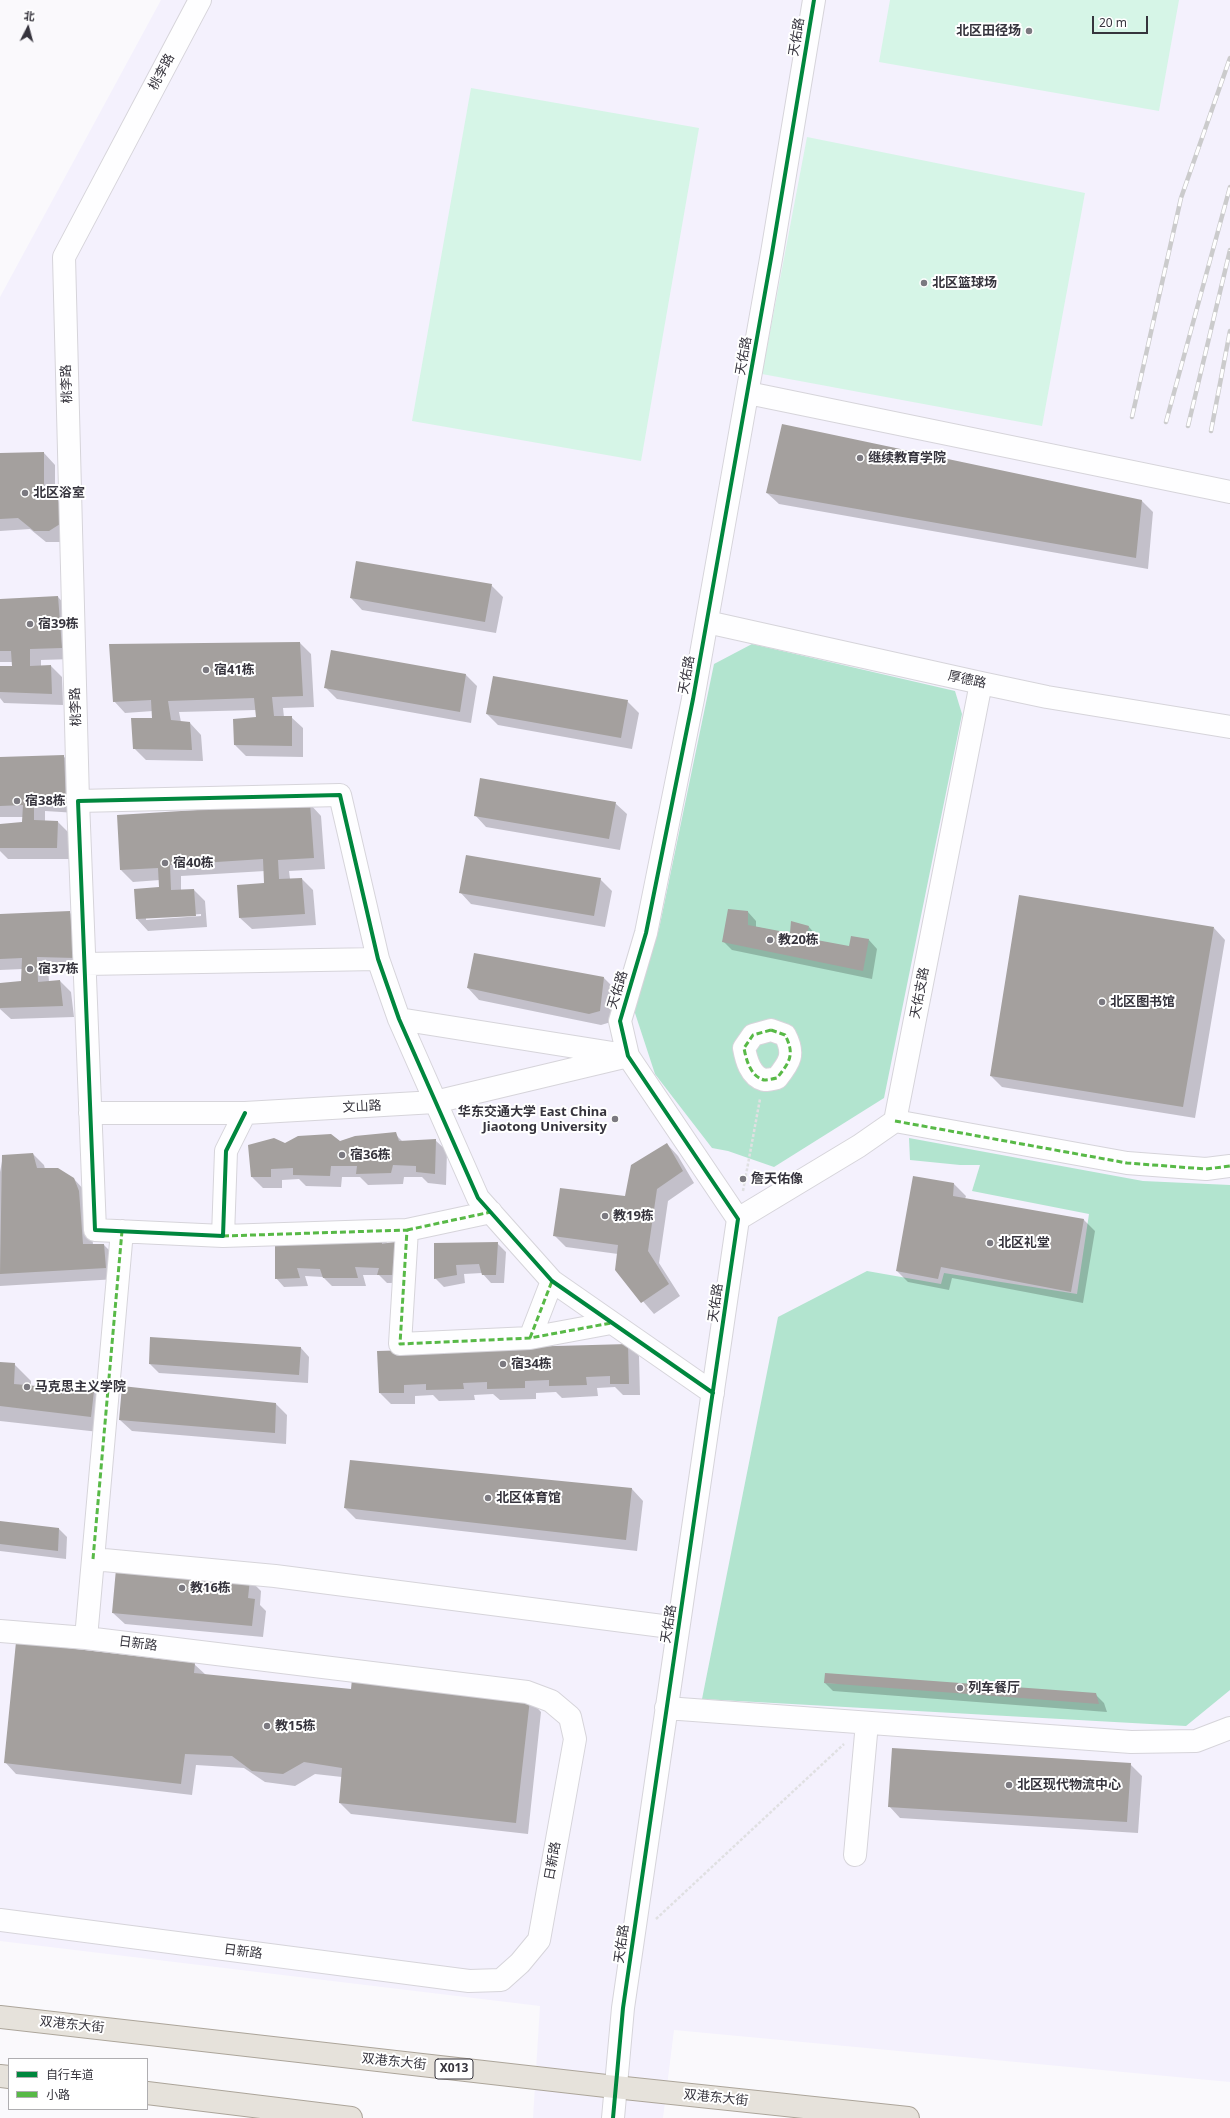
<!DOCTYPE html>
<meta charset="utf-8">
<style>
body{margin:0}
#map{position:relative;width:1230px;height:2118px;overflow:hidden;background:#faf9fc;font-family:"Noto Sans","Noto Sans SC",sans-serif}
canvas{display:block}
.legend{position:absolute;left:8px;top:2058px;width:140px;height:52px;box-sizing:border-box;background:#fff;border:1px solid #afaeb1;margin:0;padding:5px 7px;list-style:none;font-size:12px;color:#36343d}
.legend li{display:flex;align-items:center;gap:8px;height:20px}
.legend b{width:20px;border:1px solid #afaeb1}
.north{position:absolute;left:8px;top:8px;width:40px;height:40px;-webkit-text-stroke:3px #fff;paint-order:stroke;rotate:6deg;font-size:11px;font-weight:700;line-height:16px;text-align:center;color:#36343d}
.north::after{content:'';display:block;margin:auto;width:14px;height:18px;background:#36343d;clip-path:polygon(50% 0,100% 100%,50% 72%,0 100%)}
.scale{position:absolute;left:1092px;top:16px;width:56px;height:18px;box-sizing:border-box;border:2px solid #36343d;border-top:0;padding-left:5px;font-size:12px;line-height:14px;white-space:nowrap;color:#36343d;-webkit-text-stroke:3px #fff;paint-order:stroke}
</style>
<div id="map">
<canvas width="1230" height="2118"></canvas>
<ul class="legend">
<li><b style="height:5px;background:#00873e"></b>自行车道</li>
<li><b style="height:5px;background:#58b947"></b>小路</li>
</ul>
<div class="north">北</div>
<div class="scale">20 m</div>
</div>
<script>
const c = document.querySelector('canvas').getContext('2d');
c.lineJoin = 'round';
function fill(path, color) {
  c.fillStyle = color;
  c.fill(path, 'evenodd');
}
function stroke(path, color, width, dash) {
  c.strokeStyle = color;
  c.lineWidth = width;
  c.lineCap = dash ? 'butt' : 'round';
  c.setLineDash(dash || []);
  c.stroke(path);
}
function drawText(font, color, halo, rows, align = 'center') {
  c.font = font + ' "Noto Sans","Noto Sans SC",sans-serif';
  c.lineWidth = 4;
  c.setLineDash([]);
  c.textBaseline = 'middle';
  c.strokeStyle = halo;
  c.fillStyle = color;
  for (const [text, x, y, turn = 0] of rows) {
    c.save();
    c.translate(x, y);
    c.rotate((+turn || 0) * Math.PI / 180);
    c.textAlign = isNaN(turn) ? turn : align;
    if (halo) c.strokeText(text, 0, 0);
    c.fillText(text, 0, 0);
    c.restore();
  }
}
const built = new Path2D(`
 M161,0h1069v2082l-556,-52 -11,88h-130l7,-112 -540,-65v-1644z`);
const green = new Path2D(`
 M890,0h289l-20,111 -280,-49z
 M471,88l228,40 -58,333 -229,-40z
 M807,137l278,56 -43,233 -280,-52z`);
const forest = new Path2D(`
 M752,644l203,47 7,23 -78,384 -110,69 -46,-16 -16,-3 -57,-74 -21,-64 25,-81 55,-265z
 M909,1138l234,43 87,4v505l-44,36 -484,-27 76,-382 89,-46 74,13 3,-11 133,21 12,-80 -117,-23 8,-26h-20l-50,-5z`);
const shadow = new Path2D(`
 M44,453l11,12v32l13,13 -7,32h-15l-16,-13 -30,2v-77z
 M767,493l375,8 11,11 -5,57 -369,-65z
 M491,585l12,12 -7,36 -134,-23 -11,-12z
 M58,597l11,12 4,50 -32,1v6h10l11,11 1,28 -59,-2 -4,-5v-31l13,1v-6h-13v-62z
 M300,643l11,11 3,53 -31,1 1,9h7l12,11v29l-57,-1 -11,-11 22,-28 -1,-7 -77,2 2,10 9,1 11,12 2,26 -57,-1 -12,-12 19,-29v-8l-28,2 -11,-12z
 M332,652l134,23 11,11 -6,37 -134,-24 -11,-11z
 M627,701l12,12 -7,36 -134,-24 -11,-11z
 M63,756l12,11 2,46 -32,-2v10l13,1 11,11v26h-61l-8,-8v-26l23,-2v-6h-23v-59z
 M615,803l12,11 -7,36 -134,-23 -11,-12z
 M310,804l11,12 4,53 -36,2 1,8h12l11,11 3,35 -64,4 -12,-11 26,-34 -1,-13 -84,5v14h13l11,11 2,26 -59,4 -11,-12 -2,-29 26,-2 -1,-8 -27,2 -12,-12 -3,-54zM201,914v2l-55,4v-2z
 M600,879l12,12 -7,36 -134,-23 -11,-12z
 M69,912l12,11 5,46 -38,-1 1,14 11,-1 11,11 3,25 -63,2 -11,-10v-25l22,-2 1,-13 -23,1v-55z
 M748,912l8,9v6l35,7 18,-7 8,9 -1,5 34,6 19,-7 8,9 -5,30 -140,-29 -9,-9z
 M1214,928l11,12 -30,178 -193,-31 -11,-11z
 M604,978l11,11 -4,33 -10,3 -122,-25 -11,-12z
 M395,1134l8,8 32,-2 12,11 -1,34 -18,-2 -6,-6h-18l-1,7 -35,1 -8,-8h-18l-1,10 -35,-1 -7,-7 -17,1v8h-19l-11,-11 33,-33 55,-2z
 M667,1144l11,12 16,27 -26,18 -9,62 21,33 -26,18 -38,-44 2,-16 -52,-7 -12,-12 72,-38z
 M33,1154l11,11 1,4 29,10 11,12 5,13 3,41h11l11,11 2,23 -117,7v-114l3,-16z
 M914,1177l40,7 12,12 -1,3 119,21 11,11 -12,72 -131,-25 -3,12 -41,-8 -11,-11z
 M382,1237l6,7 18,39h-19l-8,-8h-16l3,11h-34l-9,-9 -18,-1 3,10 -24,1 -8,-9v-32z
 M497,1243l9,9 -2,31h-13l-9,-10 -18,1 1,9 -21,4 -9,-9v-34z
 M628,1345l11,11 1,39h-17l-8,-8 -18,1 1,8 -36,2 -6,-6 -20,1v6l-36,1 -7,-6 -19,1 1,5 -36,1 -6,-6 -18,1v8h-24l-11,-11 -2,-41z
 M301,1348l8,9 -1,26 -149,-10 -9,-9z
 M0,1363l14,1 17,17v5l63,6 17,17 -3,24 -108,-12z
 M276,1404l11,11 -1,29 -154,-13 -12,-11z
 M632,1489l11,12 -6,50 -281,-32 -11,-11z
 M0,1522l59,7 8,8 -1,22 -66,-8z
 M250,1580l11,11 -1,14 6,6 -3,26 -138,-13 -12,-11z
 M194,1664l12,11 146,15 178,10 11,12 -13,122 -177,-20 -11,-11 2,-26 -27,-3 -20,12 -30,-4 -21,-14 -48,-3 -4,30 -176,-21 -11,-12z
 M825,1683l270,11 9,9 3,9 -274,-21z
 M1130,1764l12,12 -4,57 -238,-15 -11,-12z`);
const building = new Path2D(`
 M782,424l360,76 -6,58 -370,-65z
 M44,452v37l13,8 5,15 -2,12 -11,7h-15l-16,-13 -18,1v-66z
 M356,561l136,23 -7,38 -135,-24z
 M58,596l4,52 -32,1v17l21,-1 1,29 -52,-2v-26h12l-1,-15h-11v-52z
 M300,642l3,54 -31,1 2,19h18v30l-58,-1 -1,-26 23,-2 -2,-19 -86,3 3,19 19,2 2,28 -59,-1 -2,-31h21l-1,-18 -38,2 -4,-58z
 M331,650l135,24 -6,38 -136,-24z
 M493,676l135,24 -7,38 -135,-24z
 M64,755l2,47 -32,-2v20l24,1 -1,27h-57v-24l22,-2 1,-17 -23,1v-49z
 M480,778l136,24 -7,37 -135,-23z
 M310,803l4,55 -36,2 1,19 23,-1 3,36 -66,4 -2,-33 27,-2 -1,-24 -93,6 1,25 23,-1 2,27 -60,3 -2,-30 25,-2 -1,-19 -38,2 -3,-55z
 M466,855l135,23 -7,38 -135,-23z
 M1019,895l195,32 -31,180 -193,-31z
 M728,909l20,2v14l42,8 1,-12 18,5 -3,12 43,8 2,-10 18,3 -6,32 -141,-29z
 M70,911l5,47 -38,-1 1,25 22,-2 3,26 -63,2v-25l21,-2 1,-23 -22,1v-45z
 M474,953l130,24 -4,34 -11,3 -122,-26z
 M396,1132l3,9 37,-2 -1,35 -19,-2v-6l-23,-1 -2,8 -35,1 1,-8h-26l-1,10 -37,-1v-7l-22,1v8h-20l-3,-32 26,-7 11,5 13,-7 33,-2 9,7 15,-5z
 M667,1143l16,28 -26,18 -9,62 21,33 -28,19 -26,-33 3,-25 -65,-9 7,-48 65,8 6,-31z
 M33,1153l4,15h21l16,10 5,13 4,53h21l2,24 -106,6 2,-119z
 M913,1176l41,7 -1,13 131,23 -13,73 -130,-25 -3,12 -42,-8z
 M382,1236v8l17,-3 -1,34h-21l2,-7 -24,-1 3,11h-35l-3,-9 -23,-1 3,10 -25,1v-34z
 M498,1242l-2,33h-14l-3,-11 -23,1 1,10 -23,4v-36z
 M150,1337l151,10 -2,28 -150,-11z
 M628,1344l1,40h-19v-8l-24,1 1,8 -38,1v-6l-24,1v7l-38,1v-7l-24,1 1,6 -38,1v-6l-22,1v8h-25l-2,-42z
 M0,1362l15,1 -1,21 80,7 -3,26 -91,-11z
 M122,1386l154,17 -1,30 -156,-13z
 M350,1460l282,28 -6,52 -282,-32z
 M0,1521l59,7 -1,23 -58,-7z
 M116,1569l134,10 -2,19 7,1 -3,27 -140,-13z
 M16,1642l179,21 -1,10 157,16 1,-10 178,20 -14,124 -177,-20 3,-35 -38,-6 -21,12 -31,-3 -20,-15 -47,-2 -4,30 -177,-21z
 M825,1673l271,20 3,11 -275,-21z
 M892,1748l239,15 -4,59 -239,-15z`);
const path = new Path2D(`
 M743,1191l17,-92
 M656,1919l188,-175`);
const minor = new Path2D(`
 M748,393l482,99
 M707,622l274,61 66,14 183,30
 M78,801l-14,-544 136,-257
 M85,964l293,-5
 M399,1019l220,35
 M771,1030l14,5c10,19 5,27 -8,43 -4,1 -10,2 -13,2 -14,-4 -18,-21 -20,-32l9,-13z
 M90,1113h155l190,-11 193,-46
 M245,1113l-19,38 -3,85 -128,-6 -17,-429 262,-6 38,164 21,60 79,179 74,83 161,112
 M895,1121l232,42 79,6 24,-3
 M738,1219l121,-73 36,-25 86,-438
 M407,1230l84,-18
 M223,1236l184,-6 -7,114 130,-6 81,-15
 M530,1338l22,-57
 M93,1559l29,-328
 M0,1631l86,7 441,54 24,9 19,16 5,22 -36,201 -19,23 -19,17 -32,1 -469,-61
 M86,1638l7,-79 182,17 403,52
 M666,1708l465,34 65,-1 34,-13
 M855,1855l12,-132
 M613,2118l10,-110 115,-789 -110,-163 -8,-35 26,-88 47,-234 79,-446 42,-253`);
const major = new Path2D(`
 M0,2017l615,70 293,31
 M0,2076l9,1
 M147,2093l204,25`);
const rail = new Path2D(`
 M1132,417l49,-219 49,-140
 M1166,422l64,-235
 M1188,426l42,-176
 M1211,431l19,-100`);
const quiet = new Path2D(`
 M771,1030l14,5c10,19 5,27 -8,43 -4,1 -10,2 -13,2 -14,-4 -18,-21 -20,-32l9,-13z
 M895,1121l232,42 79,6 24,-3
 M407,1230l84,-18
 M223,1236l184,-6 -7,114 130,-6 81,-15
 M530,1338l22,-57
 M93,1559l29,-328`);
const cycleway = new Path2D(`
 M245,1113l-19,38 -3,85 -128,-6 -17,-429 262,-6 38,164 21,60 79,179 74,83 161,112
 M613,2118l10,-110 115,-789 -110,-163 -8,-35 26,-88 47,-234 79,-446 42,-253`);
const markers = [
 [1029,31,4,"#7b7980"],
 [924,283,4,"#7b7980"],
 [860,458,4,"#7b7980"],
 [25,493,4,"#7b7980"],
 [30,624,4,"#7b7980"],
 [206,670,4,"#7b7980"],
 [17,801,4,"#7b7980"],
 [165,863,4,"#7b7980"],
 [770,940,4,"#7b7980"],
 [30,969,4,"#7b7980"],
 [1102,1002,4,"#7b7980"],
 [615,1119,4,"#7b7980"],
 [342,1155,4,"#7b7980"],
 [743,1179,4,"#7b7980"],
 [605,1216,4,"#7b7980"],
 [990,1243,4,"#7b7980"],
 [503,1364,4,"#7b7980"],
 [27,1387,4,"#7b7980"],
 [488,1498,4,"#7b7980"],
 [182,1588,4,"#7b7980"],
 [960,1688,4,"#7b7980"],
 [267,1726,4,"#7b7980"],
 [1009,1785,4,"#7b7980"]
];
const shields = [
 [454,2069,38]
];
const shieldNames = [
 ["X013",454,2069]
];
const poiNames = [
 ["北区田径场",1021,31,"right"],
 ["北区篮球场",932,283],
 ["继续教育学院",868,458],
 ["北区浴室",33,493],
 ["宿39栋",38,624],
 ["宿41栋",214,670],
 ["宿38栋",25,801],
 ["宿40栋",173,863],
 ["教20栋",778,940],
 ["宿37栋",38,969],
 ["北区图书馆",1110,1002],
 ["华东交通大学 East China",607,1112,"right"],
 ["Jiaotong University",607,1127,"right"],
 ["宿36栋",350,1155],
 ["詹天佑像",751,1179],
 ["教19栋",613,1216],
 ["北区礼堂",998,1243],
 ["宿34栋",511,1364],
 ["马克思主义学院",35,1387],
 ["北区体育馆",496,1498],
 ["教16栋",190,1588],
 ["列车餐厅",968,1688],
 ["教15栋",275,1726],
 ["北区现代物流中心",1017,1785]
];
const streetNames = [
 ["天佑路",797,37,-81],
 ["桃李路",162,72,-62],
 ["天佑路",744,356,-80],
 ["桃李路",67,384,-92],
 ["天佑路",687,675,-80],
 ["厚德路",967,680,12],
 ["桃李路",76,707,-92],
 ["天佑路",618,990,-73],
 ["天佑支路",920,993,-79],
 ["文山路",362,1107,-3],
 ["天佑路",716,1303,-82],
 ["天佑路",669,1624,-81],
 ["日新路",138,1644,7],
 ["日新路",553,1861,-80],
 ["天佑路",622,1944,-82],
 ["日新路",243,1952,7],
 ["双港东大街",72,2025,6],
 ["双港东大街",394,2062,6],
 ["双港东大街",716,2098,6]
];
fill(built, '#f4f1fd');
fill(green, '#d6f5e7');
fill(forest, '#b2e4cf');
fill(shadow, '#0003');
fill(building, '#a4a09e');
stroke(minor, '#d6d4da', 24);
stroke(major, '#aca59a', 24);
stroke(path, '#e0e0e2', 2.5, [3, 2]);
stroke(minor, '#fefeff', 22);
stroke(major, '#e6e2db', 22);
stroke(rail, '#cbcbcc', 4.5);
stroke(rail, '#fff', 3, [9]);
stroke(quiet, '#58b947', 3, [6, 3]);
stroke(cycleway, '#00873e', 4);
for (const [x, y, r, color] of markers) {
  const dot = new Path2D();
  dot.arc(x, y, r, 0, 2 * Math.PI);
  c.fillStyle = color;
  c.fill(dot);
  stroke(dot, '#fff', 1.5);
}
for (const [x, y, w] of shields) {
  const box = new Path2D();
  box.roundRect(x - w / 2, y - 10, w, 20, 3);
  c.fillStyle = '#fff';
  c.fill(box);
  stroke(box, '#36343d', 1);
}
drawText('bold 12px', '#36343d', null, shieldNames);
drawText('bold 13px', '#36343d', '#fff', poiNames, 'left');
drawText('13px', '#36343d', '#fff', streetNames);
</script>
